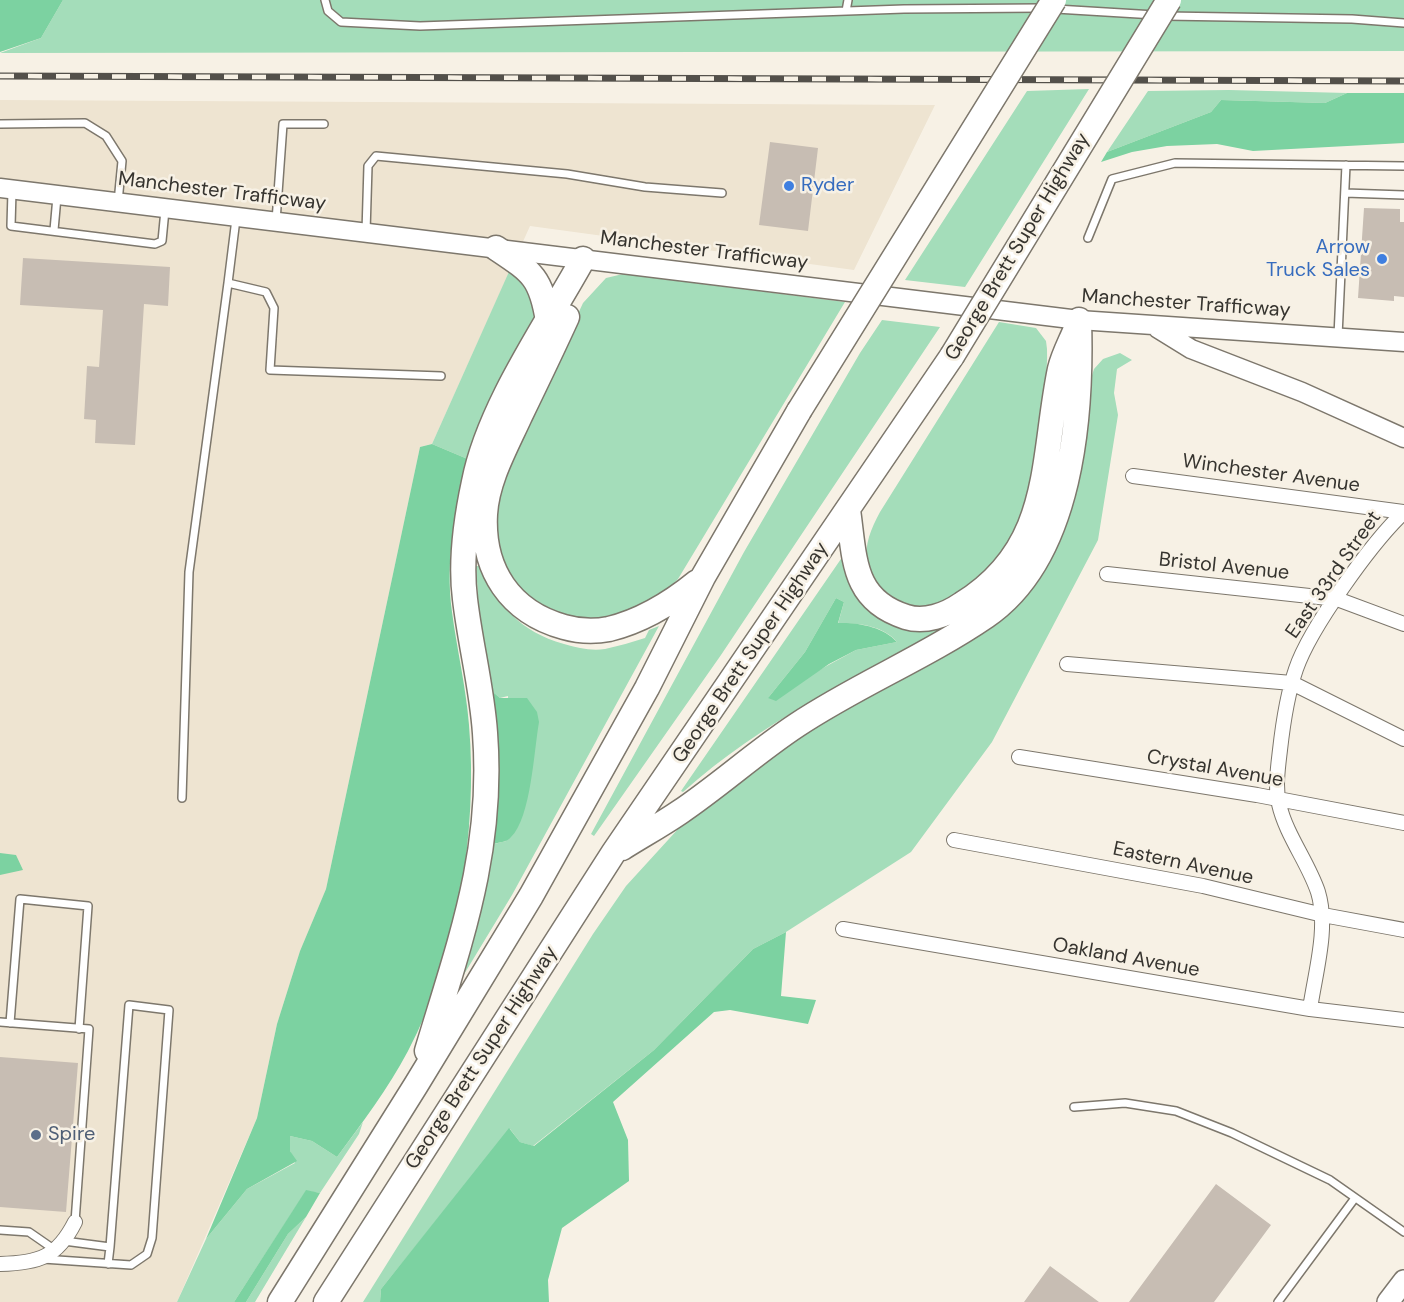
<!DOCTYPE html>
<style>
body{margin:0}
canvas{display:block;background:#f7f1e5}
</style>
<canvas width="1404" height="1302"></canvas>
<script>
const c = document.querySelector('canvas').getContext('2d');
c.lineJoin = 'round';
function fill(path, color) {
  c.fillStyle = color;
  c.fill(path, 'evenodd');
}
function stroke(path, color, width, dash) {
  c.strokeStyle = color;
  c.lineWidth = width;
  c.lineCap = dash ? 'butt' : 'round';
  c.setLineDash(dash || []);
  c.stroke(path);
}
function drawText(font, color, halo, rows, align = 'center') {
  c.font = font + ' "DM Sans",sans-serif';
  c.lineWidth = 5;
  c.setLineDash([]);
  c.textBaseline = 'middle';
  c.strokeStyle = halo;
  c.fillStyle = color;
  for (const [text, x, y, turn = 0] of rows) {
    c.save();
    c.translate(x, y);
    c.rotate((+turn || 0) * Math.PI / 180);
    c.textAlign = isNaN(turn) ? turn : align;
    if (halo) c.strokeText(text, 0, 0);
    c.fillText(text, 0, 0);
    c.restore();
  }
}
const built = new Path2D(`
 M0,100l935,5 -81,165 -324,-44 -98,218 -12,3 -94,442 -26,62 -23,73 -20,94 -80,184h-177z`);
const green = new Path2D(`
 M63,0h1341v51l-1404,2 41,-15z
 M1089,89l-124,198 -60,-7 122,-189z
 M1229,90l118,3 -22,10 -104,-3 -10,12 -104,40 41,-61z
 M512,265l13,9 15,41 -70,145 -38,-16z
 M623,274l222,28 -167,277 -20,21 -64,24 -45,-8 -36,-31 -20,-45 6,-56 84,-181 23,-25z
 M882,320l58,7 -219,328 -127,181 -3,-2 153,-282 116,-199z
 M999,322l37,6 10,13 1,8c1,23 -4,46 -7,68 -8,68 -12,122 -70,166 -8,6 -16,15 -25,19 -30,14 -74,-3 -78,-38 -3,-20 4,-35 13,-52z
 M1120,353l12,7 -15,9 -3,24 4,22 -20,125 -106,202 -81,110 -125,80 -33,17 -99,101 -121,96 -13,-4 -10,-13 -129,160 -1,13h-17l230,-368 33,-48 63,-69 116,-85 177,-100c65,-48 90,-103 100,-182 3,-26 3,-56 12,-81l9,-10z
 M843,556c3,12 5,26 11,36 18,32 60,44 94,33 -90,51 -187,97 -265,167l-2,-1zM836,598l8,4 -6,22c19,-2 46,2 59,18l-41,8 -88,48 37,-46z
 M476,566h5c20,42 38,65 83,78 14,4 27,7 41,5 14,-3 27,-7 40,-11l4,-8 10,-4 -147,269 -49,81 31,-132 12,-3 2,-145 -8,2 -7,-6 -14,-81z
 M363,1122l-4,12 -39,59 -14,-2 -72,111h-57l29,-63 41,-50 48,-26 -5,-12v-15l22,5 25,16z
 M306,1217l-51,85h-9l42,-68z`);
const forest = new Path2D(`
 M0,0h63l-22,38 -41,14z
 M1347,93h57v50l-151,8 -36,-7 -50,2 -35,6 -31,10 6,-10 104,-40 10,-12 104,3z
 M432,444l38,16c-15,51 -25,99 -18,152 5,38 14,75 17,113 9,105 -11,232 -61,326 -20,38 -46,72 -71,106l-25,-16 -22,-5v15l7,10 -50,28 -41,50 51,-121 20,-94 23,-73 26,-62 94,-442z
 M836,598l8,4 -6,21c20,-1 46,4 59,19l-41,8 -27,14 -53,37 -8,-3 37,-46z
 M493,692l7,6h27l10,14 2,10c-5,28 -8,96 -28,115 -4,5 -11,5 -17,7l4,-73z
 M0,853l16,2 7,15 -23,5z
 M786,932l-5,64 35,4 -8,24 -78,-14 -16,2 -101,90 15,38 1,41 -67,47 -14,52 1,22h-169l1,-13 128,-161 11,14 14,4 120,-96 99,-101z
 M306,1190l14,3 -14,24 -18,17 -42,68h-12z`);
const building = new Path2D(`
 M770,142l48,6 -10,83 -49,-6z
 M1364,208l36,1v13h4v75l-10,-1v5l-36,-3z
 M23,258l147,9 -2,39 -24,-2 -9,141 -40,-2 1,-23 -12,-1 3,-53 12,1 4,-57 -83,-5z
 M0,1057l78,6 -12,149 -66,-5z
 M1216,1184l55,41 -57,77h-85z
 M1050,1266l49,36h-75z`);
const lane = new Path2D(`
 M325,0l3,11 13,11 79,4 484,-17 137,-1
 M1056,9l99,6
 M846,11l2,-11
 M1166,16l186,3 52,4
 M0,124l85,-1 21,13 16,25 -4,41
 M12,191l-1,35 144,18 7,-3 3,-31
 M1345,193l59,2
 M236,219l-8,64 38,9 8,16 -4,62 171,6
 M276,221l7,-97h41
 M54,230l3,-33
 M366,232l2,-66 8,-10 191,18 78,13 77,6
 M1088,238l24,-59 63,-16 229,3
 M1338,336l8,-171
 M182,798l7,-226 39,-289
 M0,1022l89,7 -14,193
 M10,1023l10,-124 68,7 -9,123
 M1074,1107l51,-4 51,8 56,22 98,47 74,52
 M0,1230l29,2 26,18
 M43,1259l88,6 16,-11 5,-16 17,-228 -40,-5 -19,242 -46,-6
 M108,1264l2,-17
 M1278,1302l77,-104`);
const street = new Path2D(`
 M1133,476l271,36
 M1107,574l230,25 67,25
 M1067,664l225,19 112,56
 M1019,757l238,38 147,28
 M954,840l249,46 120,29 81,15
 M843,929l467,80 94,11
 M1310,1009c5,-36 19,-81 8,-117 -10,-30 -32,-57 -39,-88 -4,-17 -1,-37 1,-54 3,-27 7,-55 16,-81 14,-41 76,-127 108,-157
 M0,1264c38,-1 57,-6 75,-42`);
const secondary = new Path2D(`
 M0,188l1079,132 325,22
 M1157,328l34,21 111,43 102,46`);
const primary = new Path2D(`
 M1388,1302l16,-21`);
const highway = new Path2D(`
 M496,248c36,24 45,29 52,73
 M567,317c-15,33 -31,66 -47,99 -14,31 -33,64 -35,98 -3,56 25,98 79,113 14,4 30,5 45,2 33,-8 61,-25 88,-47
 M848,510c7,49 4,90 58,107 19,6 40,-2 56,-13 92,-57 79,-143 98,-235 3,-13 10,-26 15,-38
 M622,848c19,-12 39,-23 58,-36 40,-27 76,-60 117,-87 60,-40 129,-68 189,-109 86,-59 96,-200 93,-296
 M427,1051c33,-110 67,-200 58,-318 -3,-45 -15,-90 -20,-134 -5,-39 1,-80 9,-117 15,-76 72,-156 109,-223
 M280,1302l136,-217 115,-189 116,-208 56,-111 96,-166
 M326,1302l288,-450 338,-496`);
const rail = new Path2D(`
 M0,76l1404,5`);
const highwayBridge = new Path2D(`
 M952,356l217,-356
 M799,411l255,-411`);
const markers = [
 [789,186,6,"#3f7fe0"],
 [1382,259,6,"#3f7fe0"],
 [36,1135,6,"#5c6f8a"]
];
const shopNames = [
 ["Ryder",801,186],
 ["Arrow",1370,248,"right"],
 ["Truck Sales",1370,271,"right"]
];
const streetNames = [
 ["Manchester Trafficway",222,192,7],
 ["George Brett Super Highway",1018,247,-59],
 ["Manchester Trafficway",704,251,7],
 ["Manchester Trafficway",1186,304,4],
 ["Winchester Avenue",1271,474,8],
 ["Bristol Avenue",1224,567,6],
 ["East 33rd Street",1334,575,-55],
 ["George Brett Super Highway",751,653,-56],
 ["Crystal Avenue",1215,769,10],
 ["Eastern Avenue",1183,864,12],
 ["Oakland Avenue",1126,958,10],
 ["George Brett Super Highway",482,1058,-57]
];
const serviceNames = [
 ["Spire",48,1135]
];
fill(built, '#eee4d1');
fill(green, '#a4ddba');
fill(forest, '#7cd2a1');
fill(building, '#c7bdb3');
stroke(lane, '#7d776c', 10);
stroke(street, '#7d776c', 16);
stroke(secondary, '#7d776c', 21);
stroke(primary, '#7d776c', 24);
stroke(highway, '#7d776c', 27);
stroke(lane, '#fff', 7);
stroke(street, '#fff', 14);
stroke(secondary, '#fff', 18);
stroke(primary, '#fff', 21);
stroke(highway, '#fff', 24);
stroke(rail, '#53504a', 7);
stroke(rail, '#f7f1e5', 4.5, [14]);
stroke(highwayBridge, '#7d776c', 27, []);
stroke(highwayBridge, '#fff', 24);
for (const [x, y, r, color] of markers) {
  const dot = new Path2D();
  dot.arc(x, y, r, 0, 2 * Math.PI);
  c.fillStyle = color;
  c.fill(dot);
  stroke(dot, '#f7f1e5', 2);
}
drawText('20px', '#366cbe', '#f7f1e5', shopNames, 'left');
drawText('20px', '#36342f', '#f7f1e5', streetNames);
drawText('20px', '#4e5e75', '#f7f1e5', serviceNames, 'left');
</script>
